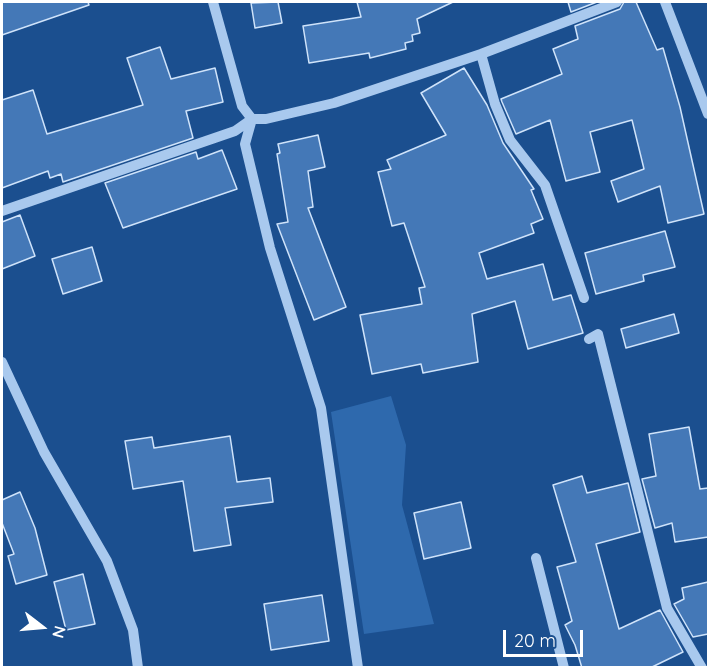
<!DOCTYPE html>
<style>
body{margin:0}
#map{position:relative;width:710px;height:669px;overflow:hidden;background:#1b4f8f;font-family:Quicksand,sans-serif}
canvas{display:block}
.frame{position:absolute;inset:0;border:3px solid #fff;pointer-events:none}
.north{position:absolute;left:12px;top:597px;width:60px;height:60px;-webkit-text-stroke:4px #1b4f8f;paint-order:stroke;rotate:106deg;font-size:16px;font-weight:700;line-height:24px;text-align:center;color:#fff}
.north::after{content:'';display:block;margin:auto;width:21px;height:27px;background:#fff;clip-path:polygon(50% 0,100% 100%,50% 72%,0 100%)}
.scale{position:absolute;left:503px;top:630px;width:80px;height:27px;box-sizing:border-box;border:3px solid #fff;border-top:0;padding-left:8px;font-size:18px;line-height:21px;white-space:nowrap;color:#fff;-webkit-text-stroke:4px #1b4f8f;paint-order:stroke}
</style>
<div id="map">
<canvas width="710" height="669"></canvas>
<div class="frame"></div>
<div class="north">N</div>
<div class="scale">20 m</div>
</div>
<script>
const c = document.querySelector('canvas').getContext('2d');
c.lineJoin = 'round';
function fill(path, color) {
  c.fillStyle = color;
  c.fill(path, 'evenodd');
}
function stroke(path, color, width, dash) {
  c.strokeStyle = color;
  c.lineWidth = width;
  c.lineCap = dash ? 'butt' : 'round';
  c.setLineDash(dash || []);
  c.stroke(path);
}
const green = new Path2D(`
 M391,396l15,49 -4,60 32,119 -70,10 -33,-222z`);
const building = new Path2D(`
 M2,2h86l1,3 -87,30z
 M278,2l4,21 -27,5 -4,-25z
 M357,2h96l-36,17 3,14 -8,2 1,6 -8,2 1,6 -36,9 -1,-5 -60,10 -6,-37 58,-9z
 M568,2h29l-26,10z
 M624,2h12l21,48 6,-2 17,59 24,107 -36,9 -8,-37 -42,16 -7,-21 33,-12 -12,-49 -42,12 10,40 -34,9 -16,-61 -34,14 -14,-32 -1,-3 61,-25 -9,-25 25,-10 -3,-13 45,-17z
 M160,47l11,32 44,-11 8,34 -37,9 7,27 -130,44 -2,-8 -11,4 -2,-7 -46,17v-88l31,-10 14,44 96,-29 -16,-47z
 M464,68l23,37 16,38 31,46 -3,1 12,29 -12,5 3,9 -55,20 8,26 56,-15 10,36 18,-5 12,38 -55,16 -13,-48 -43,13 6,48 -55,11 -2,-9 -49,10 -12,-59 62,-11 -3,-16 6,-1 -21,-64 -12,3 -14,-54 13,-3 -4,-9 59,-25 -25,-42z
 M318,135l7,32 -17,4 5,36 -5,1 38,99 -32,13 -37,-96 11,-2 -11,-68 3,-1 -2,-9z
 M222,150l15,39 -114,39 -18,-45 91,-31 2,7z
 M20,215l15,41 -33,13v-47z
 M665,231l10,36 -32,8 1,6 -48,13 -11,-41z
 M92,247l10,34 -39,13 -11,-35z
 M674,314l5,19 -53,15 -5,-19z
 M689,427l11,62 8,-1v49l-33,5 -3,-19 -17,5 -13,-49 14,-3 -7,-42z
 M230,436l7,46 33,-4 3,24 -48,6 6,37 -37,6 -11,-70 -50,8 -8,-48 27,-4 2,11z
 M582,476l5,17 41,-10 12,49 -44,12 23,85 41,-19 23,42 -33,16h-68l-7,-23 -10,-20 7,-4 -15,-54 19,-5 -23,-77z
 M20,492l15,36 12,47 -31,9 -8,-28 6,-2 -12,-31v-23z
 M461,502l10,46 -47,11 -10,-46z
 M83,574l12,50 -29,6 -12,-48z
 M708,582v52l-15,3 -19,-33 10,-5 -2,-11z
 M322,595l7,46 -58,9 -7,-46z`);
const minor = new Path2D(`
 M213,2l29,104 10,13
 M665,2l43,112
 M481,54l14,50 15,36 35,45 39,113
 M252,119l-7,25 25,104 51,160 37,260
 M2,211l233,-80 17,-12h14l68,-16 147,-49 136,-52
 M589,339l9,-5 69,274 35,60
 M2,362l42,90 63,109 26,69 5,38
 M536,558l28,110`);
fill(green, '#2e69ad');
fill(building, '#4478b7');
stroke(building, '#cfe3fa', 1.5);
stroke(minor, '#a9c9ee', 10);
</script>
